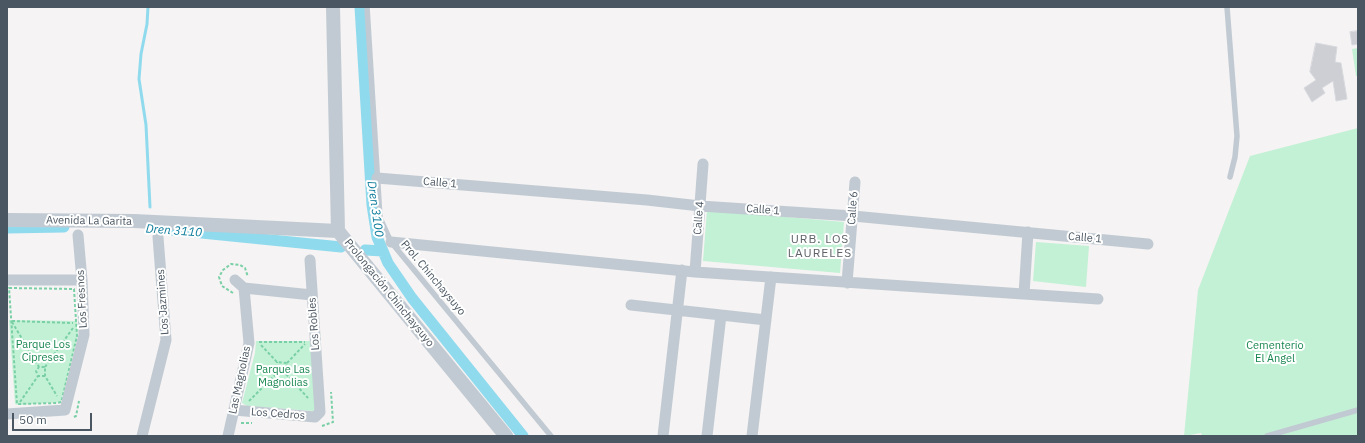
<!DOCTYPE html>
<meta charset="utf-8">
<style>
body{margin:0}
#map{position:relative;width:1365px;height:443px;overflow:hidden;background:#f5f3f3;font-family:"IBM Plex Sans",sans-serif}
canvas{display:block}
.frame{position:absolute;inset:0;border:8px solid #4a5661;pointer-events:none}
.scale{position:absolute;left:12px;top:413px;width:80px;height:18px;box-sizing:border-box;border:2px solid #4a5661;border-top:0;padding-left:5px;font-size:12px;line-height:14px;white-space:nowrap;color:#4a5661;-webkit-text-stroke:3px #fff;paint-order:stroke}
</style>
<div id="map">
<canvas width="1365" height="443"></canvas>
<div class="frame"></div>
<div class="scale">50 m</div>
</div>
<script>
const c = document.querySelector('canvas').getContext('2d');
c.lineJoin = 'round';
function fill(path, color) {
  c.fillStyle = color;
  c.fill(path, 'evenodd');
}
function stroke(path, color, width, dash) {
  c.strokeStyle = color;
  c.lineWidth = width;
  c.lineCap = dash ? 'butt' : 'round';
  c.setLineDash(dash || []);
  c.stroke(path);
}
function drawText(font, color, halo, rows, align = 'center') {
  c.font = font + ' "IBM Plex Sans",sans-serif';
  c.lineWidth = 4;
  c.setLineDash([]);
  c.textBaseline = 'middle';
  c.strokeStyle = halo;
  c.fillStyle = color;
  for (const [text, x, y, turn = 0] of rows) {
    c.save();
    c.translate(x, y);
    c.rotate((+turn || 0) * Math.PI / 180);
    c.textAlign = isNaN(turn) ? turn : align;
    if (halo) c.strokeText(text, 0, 0);
    c.fillText(text, 0, 0);
    c.restore();
  }
}
const green = new Path2D(`
 M1358,48v28h-2l-4,-27z
 M1358,128v308h-156l-1,-3 -17,3 14,-146 52,-134z
 M707,210l137,12 -4,51 -137,-12z
 M1036,242l53,4 -3,41 -53,-6z
 M9,320l68,1 1,15 -17,66 -43,3 -3,-1z
 M256,341h56l6,67 -5,3 -66,-5 -5,-3 13,-50z`);
const stream = new Path2D(`
 M148,7l-1,17 -6,30 -2,25 7,46 4,82`);
const canal = new Path2D(`
 M360,7l12,198 5,32 11,26 24,35 111,138
 M7,228l57,-1
 M152,228l189,19
 M365,250l18,1`);
const building = new Path2D(`
 M1358,31v13l-6,1 -2,-13z
 M1316,43l21,4 -2,15 6,1 6,36 -11,2 -3,-20 -11,7 3,5 -13,9 -8,-14 12,-8 -6,-8z`);
const path = new Path2D(`
 M9,288l65,1 3,47 -15,63 -1,3 -4,1 -40,1z
 M233,293l-11,-7 -3,-9 4,-7 8,-6 9,1 5,3 3,9
 M12,321l61,2
 M12,322l27,45
 M259,342h46
 M287,363l18,-19
 M45,367l28,-39
 M277,373v-11
 M286,374l22,24
 M45,376h-7l-2,-5 3,-4h6v9l12,20
 M249,401l28,-28 9,1 1,-11 -10,-1 -17,-18
 M20,402l18,-26
 M74,417l2,-1 3,-15
 M241,423h11
 M322,426l11,-4 -2,-30`);
const service = new Path2D(`
 M367,7l13,211 11,24 160,194
 M1227,7l10,129 -2,21 -5,20
 M1267,436l91,-26`);
const minor = new Path2D(`
 M377,178l270,22 53,6 153,10 295,28
 M391,242l304,30 403,27
 M695,272l8,-108
 M7,280h75
 M847,283l8,-101
 M244,288l68,7
 M1024,294l4,-62
 M631,305l135,15
 M234,410l81,7 5,-5 -10,-152
 M7,414l58,-4 19,-75 -2,-55 -4,-45
 M142,436l24,-96 -8,-103
 M228,436l21,-93 -5,-55 -9,-8
 M663,436l19,-166
 M707,436l14,-121
 M752,436l19,-159`);
const tertiary = new Path2D(`
 M333,7l5,224 168,205
 M7,220l127,1 204,10`);
const streetNames = [
 ["Calle 1",440,183,5],
 ["Calle 6",853,208,-86],
 ["Calle 1",763,210,4],
 ["Calle 4",699,218,-86],
 ["Avenida La Garita",89,221,1],
 ["Calle 1",1085,238,5],
 ["Prol. Chinchaysuyo",433,278,50],
 ["Prolongación Chinchaysuyo",389,293,51],
 ["Los Fresnos",82,299,-93],
 ["Los Jazmines",163,302,-94],
 ["Los Robles",314,324,-94],
 ["Las Magnolias",240,380,-78],
 ["Los Cedros",278,414,4]
];
const parkNames = [
 ["Parque Los",43,345],
 ["Cipreses",43,358],
 ["Cementerio",1275,346],
 ["El Ángel",1275,359],
 ["Parque Las",283,370],
 ["Magnolias",283,383]
];
const waterNames = [
 ["Dren 3100",375,209,82],
 ["Dren 3110",174,231,4]
];
const neighbourhoodNames = [
 ["URB. LOS",820,240],
 ["LAURELES",820,254]
];
fill(green, '#c3f1d5');
stroke(stream, '#90daee', 3);
stroke(canal, '#90daee', 11);
fill(building, '#cdcfd5');
stroke(building, '#d7d9de', 1);
stroke(path, '#7ad0a6', 2, [3, 2]);
stroke(service, '#c1cad2', 5.5);
stroke(minor, '#c1cad2', 11);
stroke(tertiary, '#c1cad2', 14);
drawText('11px', '#4a5661', '#fff', streetNames);
drawText('11px', '#17864f', '#fff', parkNames);
drawText('italic 12px', '#0c7c9b', '#fff', waterNames);
c.letterSpacing = '1px';
drawText('12px', '#5f6368', '#fff', neighbourhoodNames);
c.letterSpacing = '0px';
</script>
